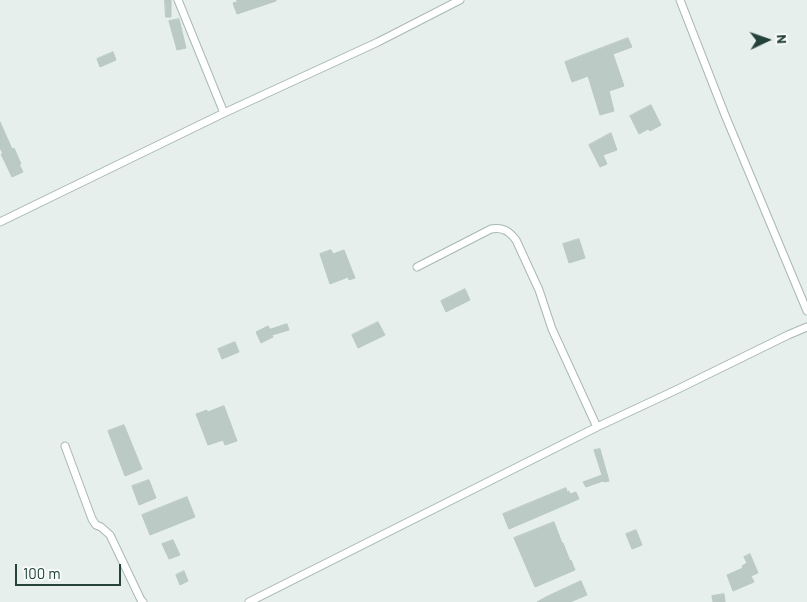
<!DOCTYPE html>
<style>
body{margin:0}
#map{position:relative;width:807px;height:602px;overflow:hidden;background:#e6efeb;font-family:Barlow,sans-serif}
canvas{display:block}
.north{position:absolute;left:742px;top:15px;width:50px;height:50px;-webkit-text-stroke:4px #f7fbf9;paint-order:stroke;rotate:87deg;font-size:14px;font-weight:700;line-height:20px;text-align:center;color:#24423a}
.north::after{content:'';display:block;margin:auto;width:18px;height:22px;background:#24423a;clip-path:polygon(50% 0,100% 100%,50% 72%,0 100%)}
.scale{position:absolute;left:15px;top:564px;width:106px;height:22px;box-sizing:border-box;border:2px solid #24423a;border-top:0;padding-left:6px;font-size:15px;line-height:18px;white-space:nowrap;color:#24423a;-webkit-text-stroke:4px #f7fbf9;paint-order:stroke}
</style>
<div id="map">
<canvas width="807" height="602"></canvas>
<div class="north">N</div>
<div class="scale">100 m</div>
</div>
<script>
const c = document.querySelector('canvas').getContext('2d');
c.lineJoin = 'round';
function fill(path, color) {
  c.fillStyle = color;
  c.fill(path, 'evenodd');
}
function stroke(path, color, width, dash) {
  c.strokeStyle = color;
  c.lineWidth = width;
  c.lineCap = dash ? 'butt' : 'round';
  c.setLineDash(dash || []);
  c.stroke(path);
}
const building = new Path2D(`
 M165,0h6v17h-5z
 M237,0h39v1l-39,13 -4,-11 4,-1z
 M179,19l7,29 -9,2 -8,-29z
 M628,38l4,9 -19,7 11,32 -15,5 5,20 -14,4 -12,-39 -16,6 -7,-20z
 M113,52l3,8 -16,7 -3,-8z
 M651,105l10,20 -11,6 -2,-2 -9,5 -9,-18z
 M0,122l12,27 2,-1 7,16h-2l4,8 -11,5 -11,-23h2l-3,-6z
 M611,133l6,17 -14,5 4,9 -7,3 -11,-22z
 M579,239l6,19 -16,5 -6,-19z
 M331,250l2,4 11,-4 11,28 -6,2 -1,-3 -18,7 -10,-30z
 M465,289l5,11 -24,12 -5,-11z
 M378,322l7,13 -27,13 -6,-13z
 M287,324l2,6 -17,5 1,2 -12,6 -5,-11 12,-6 2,3z
 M235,342l4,10 -17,7 -4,-10z
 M224,406l13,35 -12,4 -2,-5 -15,5 -12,-31 11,-4v2z
 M124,425l18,44 -17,7 -17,-45z
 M600,449l9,32 -5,1 -1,-1 -17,6 -3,-5 19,-7 -8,-25z
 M149,480l7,18 -17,7 -7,-19z
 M566,488l1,4 2,-1 1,3 6,-2 3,7 -70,30 -6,-15z
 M187,497l8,20 -45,18 -8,-20z
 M554,522l8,21h1l7,18 1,-1 4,10 -40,17 -21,-49z
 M636,530l6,15 -10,4 -6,-15z
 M173,540l7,15 -11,4 -7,-15z
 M750,554l8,19 -7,3 3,6 -21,9 -6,-16 16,-7 -1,-2 5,-3 -3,-6z
 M184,571l4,10 -8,4 -4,-10z
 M581,581l6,14 -17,7h-33l9,-5z
 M724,594l1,8h-12l-1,-6z`);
const street = new Path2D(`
 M178,0l46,113
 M680,0l45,115 82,196
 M0,222l224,-109 154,-71 82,-42
 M417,267l74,-38c12,-2 18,2 25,11l23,50 13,39 45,98
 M65,446l27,73 4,6 5,2 9,8 31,65 2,2
 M249,602l348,-175 79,-37 112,-55 19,-8`);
fill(building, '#bbcac4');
stroke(building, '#b8c9c2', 1);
stroke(street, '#a8b8b2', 9);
stroke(street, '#fff', 7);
</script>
